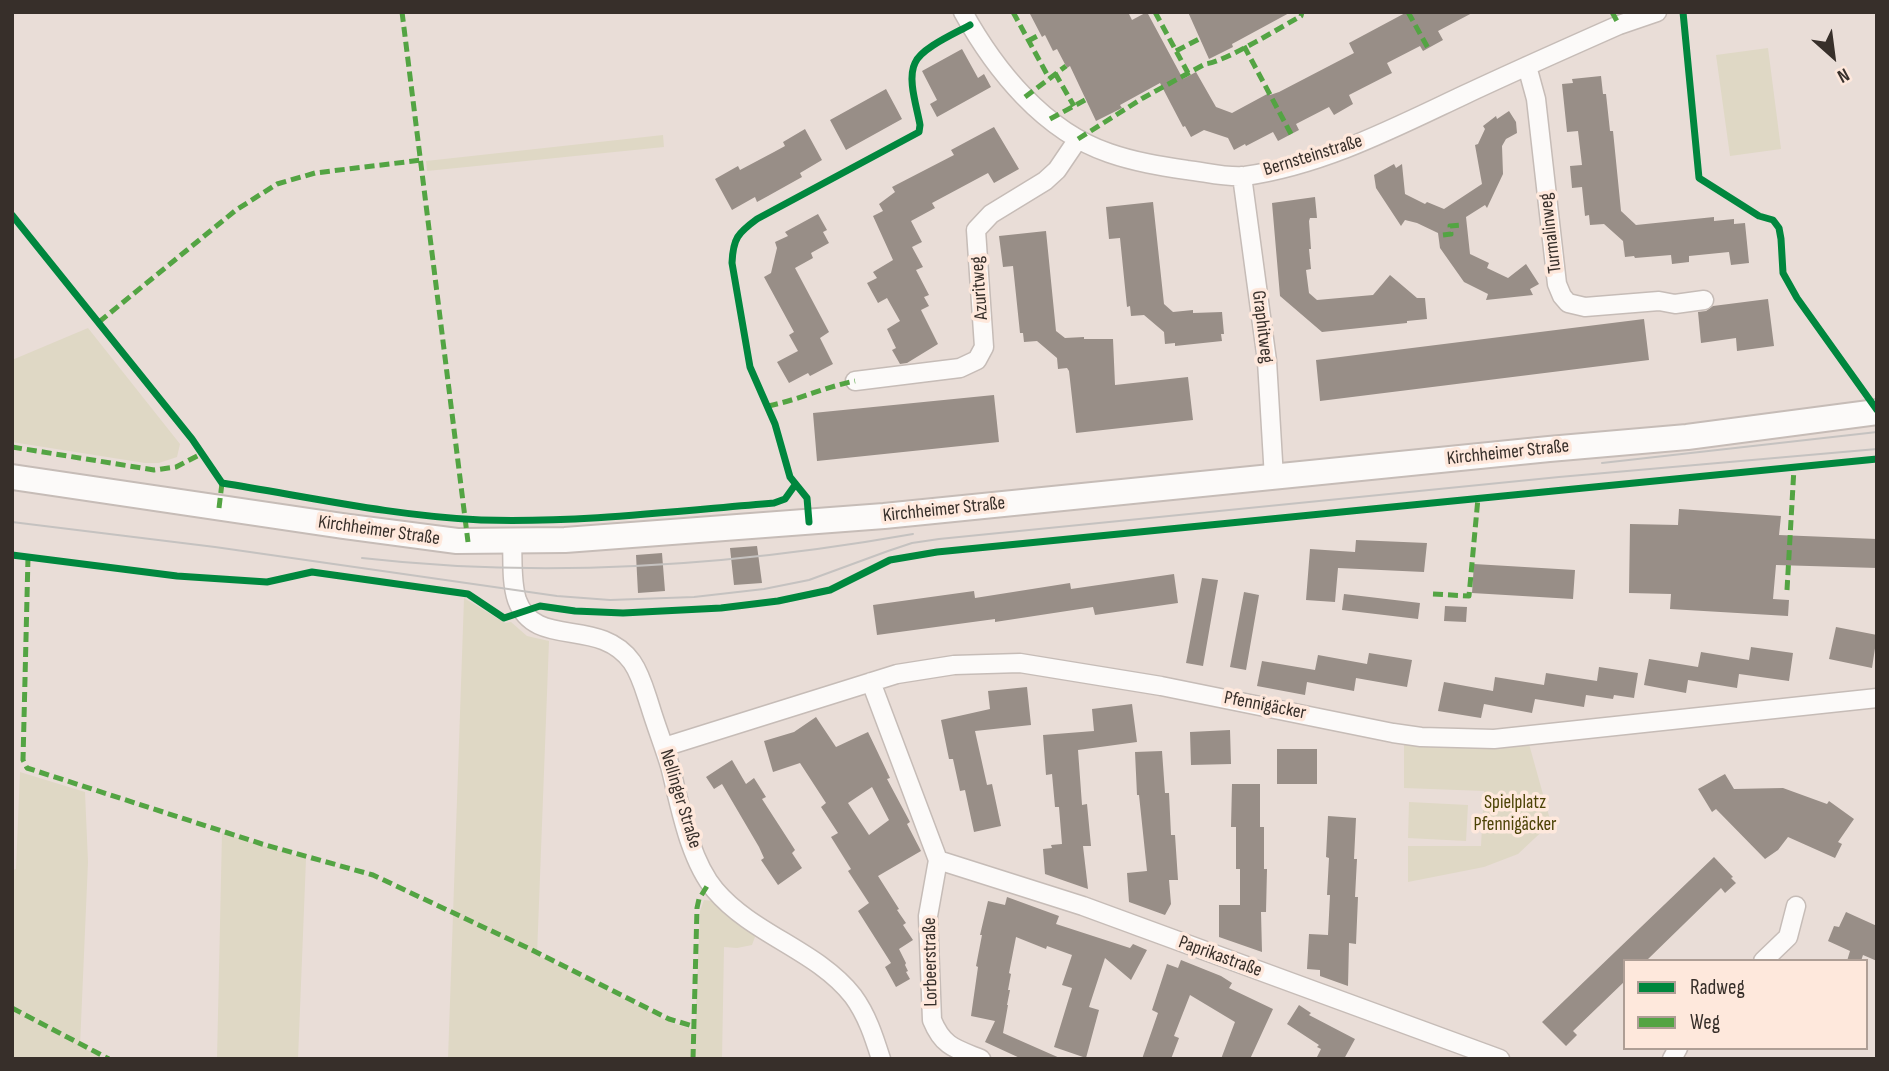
<!DOCTYPE html>
<meta charset="utf-8">
<style>
body{margin:0}
#map{position:relative;width:1889px;height:1071px;overflow:hidden;background:#e9ddd7;font-family:"Sofia Sans Condensed",sans-serif}
canvas{display:block}
.frame{position:absolute;inset:0;border:14px solid #372f2a;pointer-events:none}
.legend{position:absolute;left:1623px;top:959px;width:245px;height:91px;box-sizing:border-box;background:#fee8dc;border:2px solid #ae9e95;margin:0;padding:9px 12px;list-style:none;font-size:21px;color:#372f2a}
.legend li{display:flex;align-items:center;gap:14px;height:35px}
.legend b{width:35px;border:2px solid #ae9e95}
.north{position:absolute;left:1798px;top:21px;width:70px;height:70px;-webkit-text-stroke:5px #fee8dc;paint-order:stroke;rotate:152deg;font-size:19px;font-weight:700;line-height:28px;text-align:center;color:#372f2a}
.north::after{content:'';display:block;margin:auto;width:24px;height:32px;background:#372f2a;clip-path:polygon(50% 0,100% 100%,50% 72%,0 100%)}
</style>
<div id="map">
<canvas width="1889" height="1071"></canvas>
<div class="frame"></div>
<ul class="legend">
<li><b style="height:9px;background:#00873e"></b>Radweg</li>
<li><b style="height:9px;background:#53a443"></b>Weg</li>
</ul>
<div class="north">N</div>
</div>
<script>
const c = document.querySelector('canvas').getContext('2d');
c.lineJoin = 'round';
function fill(path, color) {
  c.fillStyle = color;
  c.fill(path, 'evenodd');
}
function stroke(path, color, width, dash) {
  c.strokeStyle = color;
  c.lineWidth = width;
  c.lineCap = dash ? 'butt' : 'round';
  c.setLineDash(dash || []);
  c.stroke(path);
}
function drawText(font, color, halo, rows, align = 'center') {
  c.font = font + ' "Sofia Sans Condensed",sans-serif';
  c.lineWidth = 7;
  c.setLineDash([]);
  c.textBaseline = 'middle';
  c.strokeStyle = halo;
  c.fillStyle = color;
  for (const [text, x, y, turn = 0] of rows) {
    c.save();
    c.translate(x, y);
    c.rotate((+turn || 0) * Math.PI / 180);
    c.textAlign = isNaN(turn) ? turn : align;
    if (halo) c.strokeText(text, 0, 0);
    c.fillText(text, 0, 0);
    c.restore();
  }
}
const green = new Path2D(`
 M1768,48l13,101 -51,7 -14,-101z
 M663,135l1,12 -237,24 -1,-10z
 M88,328l92,116 -3,13 -18,6h-14l-133,-21v-82z
 M464,598l41,25 6,-1 16,14 22,5 -12,314 135,68 23,7 5,-119 4,-11 8,1 44,33 -4,11 -15,3 -13,-1 -2,112h-274z
 M1404,743l92,6 33,-5 22,79 -33,31 -34,13 -76,15v-36h73l3,-55 -80,-3z
 M20,772l65,20 3,70 -8,184 24,13h-92v-189l4,-1z
 M1409,802l59,3 -2,36 -58,-3z
 M222,833l84,26 -8,200h-81z`);
const building = new Path2D(`
 M1029,12h99l4,8 15,-8 36,67 13,-7 20,35 16,6 37,-20 1,2 9,-3 75,-39 -5,-10 58,-31h67l-36,19 5,9 -20,11 -3,-5 -33,17 5,10 -43,22 4,9 -19,11 -5,-8 -33,17 3,6 -21,11 -5,-9 -27,14 -1,-2 -11,6 -6,-12 -24,-8 -13,7 -6,-11 -2,1 -23,-44 -40,22 2,3 -26,13 -26,-55 -3,2 -10,-19 -4,2 -8,-16 -3,2z
 M1188,12h103l-59,32 1,3 -24,12z
 M962,49l16,29 6,-4 7,13 -54,30 -7,-13 7,-4 -15,-29z
 M1601,76l2,18h3l4,37h3l8,80 15,14 78,-8v4l20,-2v5l11,-1 4,40 -18,2 -2,-13 -40,4v6l-17,2 -1,-9 -36,3 -1,-2 -9,1 -2,-16 -19,-17 -14,1 -1,-10 -4,1 -3,-29 -10,1 -2,-22 12,-1 -4,-34 -11,1 -5,-48 11,-1 -1,-4z
 M886,89l16,30 -56,31 -16,-30z
 M1509,111l7,11 1,11 -11,6 -4,7 1,28 -16,34 -2,-3 -19,12 4,37 19,9 -2,5 21,10 18,-14 13,20 -9,5 3,6 -47,5 2,-6 -24,-12 -24,-34 -2,-15 -21,-10 -12,-3 -4,6 -25,-38 -2,-13 20,-11 2,4 6,-4 3,30 20,10 2,-2 17,7 38,-25 -7,-39 3,-1 7,-15 -2,-3 13,-10 1,3z
 M994,127l25,42 -25,14 -6,-10 -56,30 3,5 -24,13 11,21 -10,5 11,20 -7,3 13,25 -5,2 5,9 -8,4 17,34 -31,19 -7,1 -8,-14 4,-2 -9,-19 13,-8 -13,-23 -9,5 -11,-20 10,-5 -4,-6 20,-12 -20,-44 10,-5 -4,-7 16,-12 -3,-5 62,-32 -3,-5z
 M805,129l17,31 -22,13 2,4 -34,19 -11,6 -2,-5 -23,13 -17,-31 23,-13 2,4 34,-18 11,-6 -2,-4z
 M1315,197l2,21h-7l-1,3 2,28h-2l2,20 -5,1 3,23 8,7 56,-5 17,-20 27,23h8l2,21 -20,2v2l-85,9 -42,-36 -8,-93z
 M1153,202l11,102 9,8 20,-2v3l29,-1 2,22h-3l1,7 -47,5v-3l-10,1 -1,-12 -20,-17 -13,1 -1,-10 -3,1 -7,-69 -11,1 -3,-32z
 M818,214l9,16 -4,2 6,11 -18,10 2,5 -18,10 34,64 -9,6 13,26 -23,12 -2,-3 -19,10 -12,-21 21,-11 -9,-16 5,-3 -30,-55 7,-4 6,-25 -2,-6 13,-6 -3,-4z
 M1046,231l10,100 9,7 19,-1v2h29l2,46 73,-8 5,43 -117,13 -7,-62 -2,-3 -9,1 -1,-11 -20,-17 -13,1 -1,-9h-3l-7,-67 -10,1 -4,-31z
 M1768,299l6,47 -37,5 -1,-13 -35,5 -3,-31 8,-1 7,-5z
 M1644,319l5,41 -329,41 -4,-41z
 M994,395l5,47 -182,19 -4,-48z
 M1679,509l102,7 -2,19 98,4v29l-101,-3 -3,34 16,1 -1,16 -118,-7 1,-15 -42,-1 1,-69 48,1z
 M1356,540l71,3 -3,29 -86,-4 -3,34 -29,-2 4,-51 45,3z
 M757,546l5,37 -28,2 -4,-37z
 M662,553l3,38 -27,2 -2,-38z
 M1474,564l101,6 -2,29 -101,-6z
 M1174,574l4,29 -83,12 -2,-8 -98,15v-3l-118,16 -4,-30 101,-14 1,7 95,-15 1,6z
 M1202,578l16,2 -15,86 -17,-3z
 M1244,592l15,3 -13,75 -16,-3z
 M1344,594l76,9 -2,16 -76,-9z
 M1445,606l22,1 -1,15 -22,-1z
 M1836,627l41,8 -5,33 -43,-9z
 M1751,647l42,6 -4,28 -50,-7 -2,14 -49,-8 -2,13 -42,-8 5,-26 49,8 3,-15 48,8z
 M1369,653l43,7 -5,27 -51,-9 -2,13 -47,-9 -2,13 -48,-9 5,-25 53,9 3,-15 49,9z
 M1599,667l39,6 -4,25 -20,-3 -1,4 -27,-4 -2,12 -49,-8 -3,14 -48,-9 -3,14 -43,-7 6,-29 49,9 2,-14 49,8 2,-12 51,8z
 M1027,687l4,38 -56,6 12,54 5,-1 9,42 -27,6 -9,-42 -5,1 -7,-32h-4l-8,-39 49,-11 -2,-18z
 M1132,704l5,38 -59,8 4,55 5,-1 4,42h-8l5,43 -43,-15 -2,-25 9,-1 -1,-3 11,-1 -3,-37h-4l-3,-33 -6,1 -3,-40 51,-4 -2,-22z
 M816,717l20,30 32,-15 22,46 -3,1 23,43 -3,2 14,27 -43,25 21,33 -2,1 9,13 -3,2 10,15 -14,9 7,14 -1,2 3,6 -2,1 4,7 -14,8 -11,-20 6,-4 -33,-52 11,-8 -21,-32 3,-2 -20,-32 7,-4 -17,-26 5,-4 -26,-40 -27,9 -9,-31 30,-9zM872,787l17,33 -20,15 -21,-32z
 M1230,730l1,34 -40,1 -1,-33z
 M1277,749h40v35h-40z
 M1162,751l3,42h4l2,42h4l3,45h-9l2,24 -6,11 -36,-13 -2,-29 20,-2 -8,-76h-2l-2,-43z
 M732,760l14,24 8,-6 12,19 -4,2 33,51 -3,3 10,15 -24,17 -17,-25 3,-2 -5,-11 -37,-63 -8,5 -8,-12z
 M1725,774l9,15 49,-1 44,16 2,-3 25,18 -16,23 4,2 -7,14 -47,-21 -10,13 -13,9 -49,-50 -4,3 -14,-23z
 M1232,784h28v43h4v42h3l-1,43h-5l1,40 -43,-15v-32h21v-36h-4v-42h-5z
 M1328,816l28,2 -2,41h3l-2,38h3l-2,47 -7,-1 -1,43 -28,-10v-6l-13,-1 2,-35 19,1 2,-40h-3l2,-37 -3,-1z
 M1714,857l19,20 -2,1 5,5 -11,10 -4,-5 -75,73h-21v20l-52,50 4,4 -11,11 -24,-24z
 M1007,897l52,19 -3,8 74,24 3,-4 14,6 -16,30 -26,-22 -16,49 10,3 -13,48 -32,-11 18,-59 -10,-3 10,-30 -25,-9 -1,3 -30,-12 -7,36 2,1 -3,16h2l-3,15h1l-5,28 59,26h-40l-37,-17 10,-21 -24,-5 7,-49 -2,-1 6,-31h-2l8,-34 17,4z
 M1846,912l31,14v35l-14,-6 -2,6h-14l3,-10 -22,-10 6,-15 5,1z
 M1181,960l40,16 11,7 -3,5 44,21 -23,50h-29l14,-37 -45,-27 -16,41 5,2 -8,21h-29l16,-46 -6,-3 15,-46 11,4z
 M1299,1005l12,8 -2,2 46,24 -11,20h-28l5,-10 -4,-2 2,-2 -32,-21z`);
const minor = new Path2D(`
 M963,12c32,58 81,119 146,141 26,9 51,13 78,17 18,2 40,8 58,6 78,-11 149,-48 219,-81 51,-24 103,-47 155,-70l38,-13
 M1527,66l9,33 21,185 5,12 6,7 17,4 74,-6 16,3 29,-4
 M1242,176l25,185 7,117
 M855,381l105,-13 17,-8 7,-13 -8,-117 15,-16 54,-33 12,-11 21,-31
 M512,542c1,18 -1,40 5,58 18,50 82,16 115,62 9,13 13,29 18,44 6,20 14,40 20,60 10,39 19,93 45,124 38,45 102,60 138,106 14,19 21,41 28,63
 M871,682l67,178 -10,56 4,104c11,27 24,29 49,39
 M664,747l233,-73 57,-9 66,-2 141,23 232,47 28,4 73,2 383,-41
 M938,860l145,46 417,153
 M1763,961l25,-24 8,-31
 M1672,1059l6,-11`);
const secondary = new Path2D(`
 M12,477l331,49 114,15 108,-1 319,-24 665,-67 138,-12 190,-25`);
const tram = new Path2D(`
 M1602,463l275,-31
 M12,522l203,25 342,49 53,4 84,-3 70,-8 45,-9 79,-29 24,-8 27,-4 620,-62 318,-28
 M362,558c183,21 370,8 551,-24`);
const quiet = new Path2D(`
 M402,12l66,530
 M1013,12l36,66
 M1155,12l33,61
 M1408,12l20,36
 M1612,12l7,13
 M1028,41l13,-7
 M1244,46l47,88
 M1176,51l23,-12
 M1055,73l19,33
 M1025,97l41,-31
 M1050,119l35,-19
 M1078,139l65,-41 62,-34c20,-2 76,-37 96,-48l1,-4
 M1443,235l8,-1 -1,-8 13,-1
 M99,322l137,-112 41,-26 38,-11 107,-13
 M768,406c30,-6 57,-19 87,-25
 M12,447l142,23 22,-3 27,-14
 M219,508l3,-25 -2,-4
 M28,557l-5,203 4,8 235,76 111,31 159,75 137,69 24,7
 M1787,590l7,-122
 M1433,594l36,2 9,-98
 M12,1008l97,51
 M693,1059l4,-151 2,-9 10,-16`);
const cycleway = new Path2D(`
 M1683,12l16,166 60,38 14,4 6,8 2,11 2,34 14,25 80,112
 M12,215l180,224 30,44c87,14 172,33 259,37 98,3 196,-9 293,-17l11,-4 10,-14
 M809,522l-2,-24 -17,-21 -15,-53 -25,-57 -18,-104c1,-25 6,-30 25,-44l162,-87 1,-7c-3,-18 -13,-46 -5,-62 6,-15 41,-30 55,-38
 M12,555l165,21 90,6 45,-10 156,22 36,24 36,-12 35,5 48,2 98,-5 57,-7 52,-11 60,-30 47,-8 940,-93`);
const streetNames = [
 ["Bernsteinstraße",1313,156,-17],
 ["Turmalinweg",1551,233,-97],
 ["Azuritweg",980,288,-94],
 ["Graphitweg",1262,327,83],
 ["Kirchheimer Straße",1508,453,-6],
 ["Kirchheimer Straße",944,510,-6],
 ["Kirchheimer Straße",379,531,8],
 ["Pfennigäcker",1265,706,11],
 ["Nellinger Straße",680,799,73],
 ["Paprikastraße",1220,957,20],
 ["Lorbeerstraße",931,962,-91]
];
const parkNames = [
 ["Spielplatz",1515,803],
 ["Pfennigäcker",1515,825]
];
fill(green, '#dfd8c5');
fill(building, '#988e87');
stroke(minor, '#c6bcb7', 21);
stroke(secondary, '#c6bcb7', 28);
stroke(minor, '#fcfaf9', 18);
stroke(secondary, '#fcfaf9', 24);
stroke(tram, '#c5c2c0', 2);
stroke(quiet, '#53a443', 5, [10, 5]);
stroke(cycleway, '#00873e', 7);
drawText('19px', '#372f2a', '#fee8dc', streetNames);
drawText('19px', '#4c4305', '#fee8dc', parkNames);
</script>
